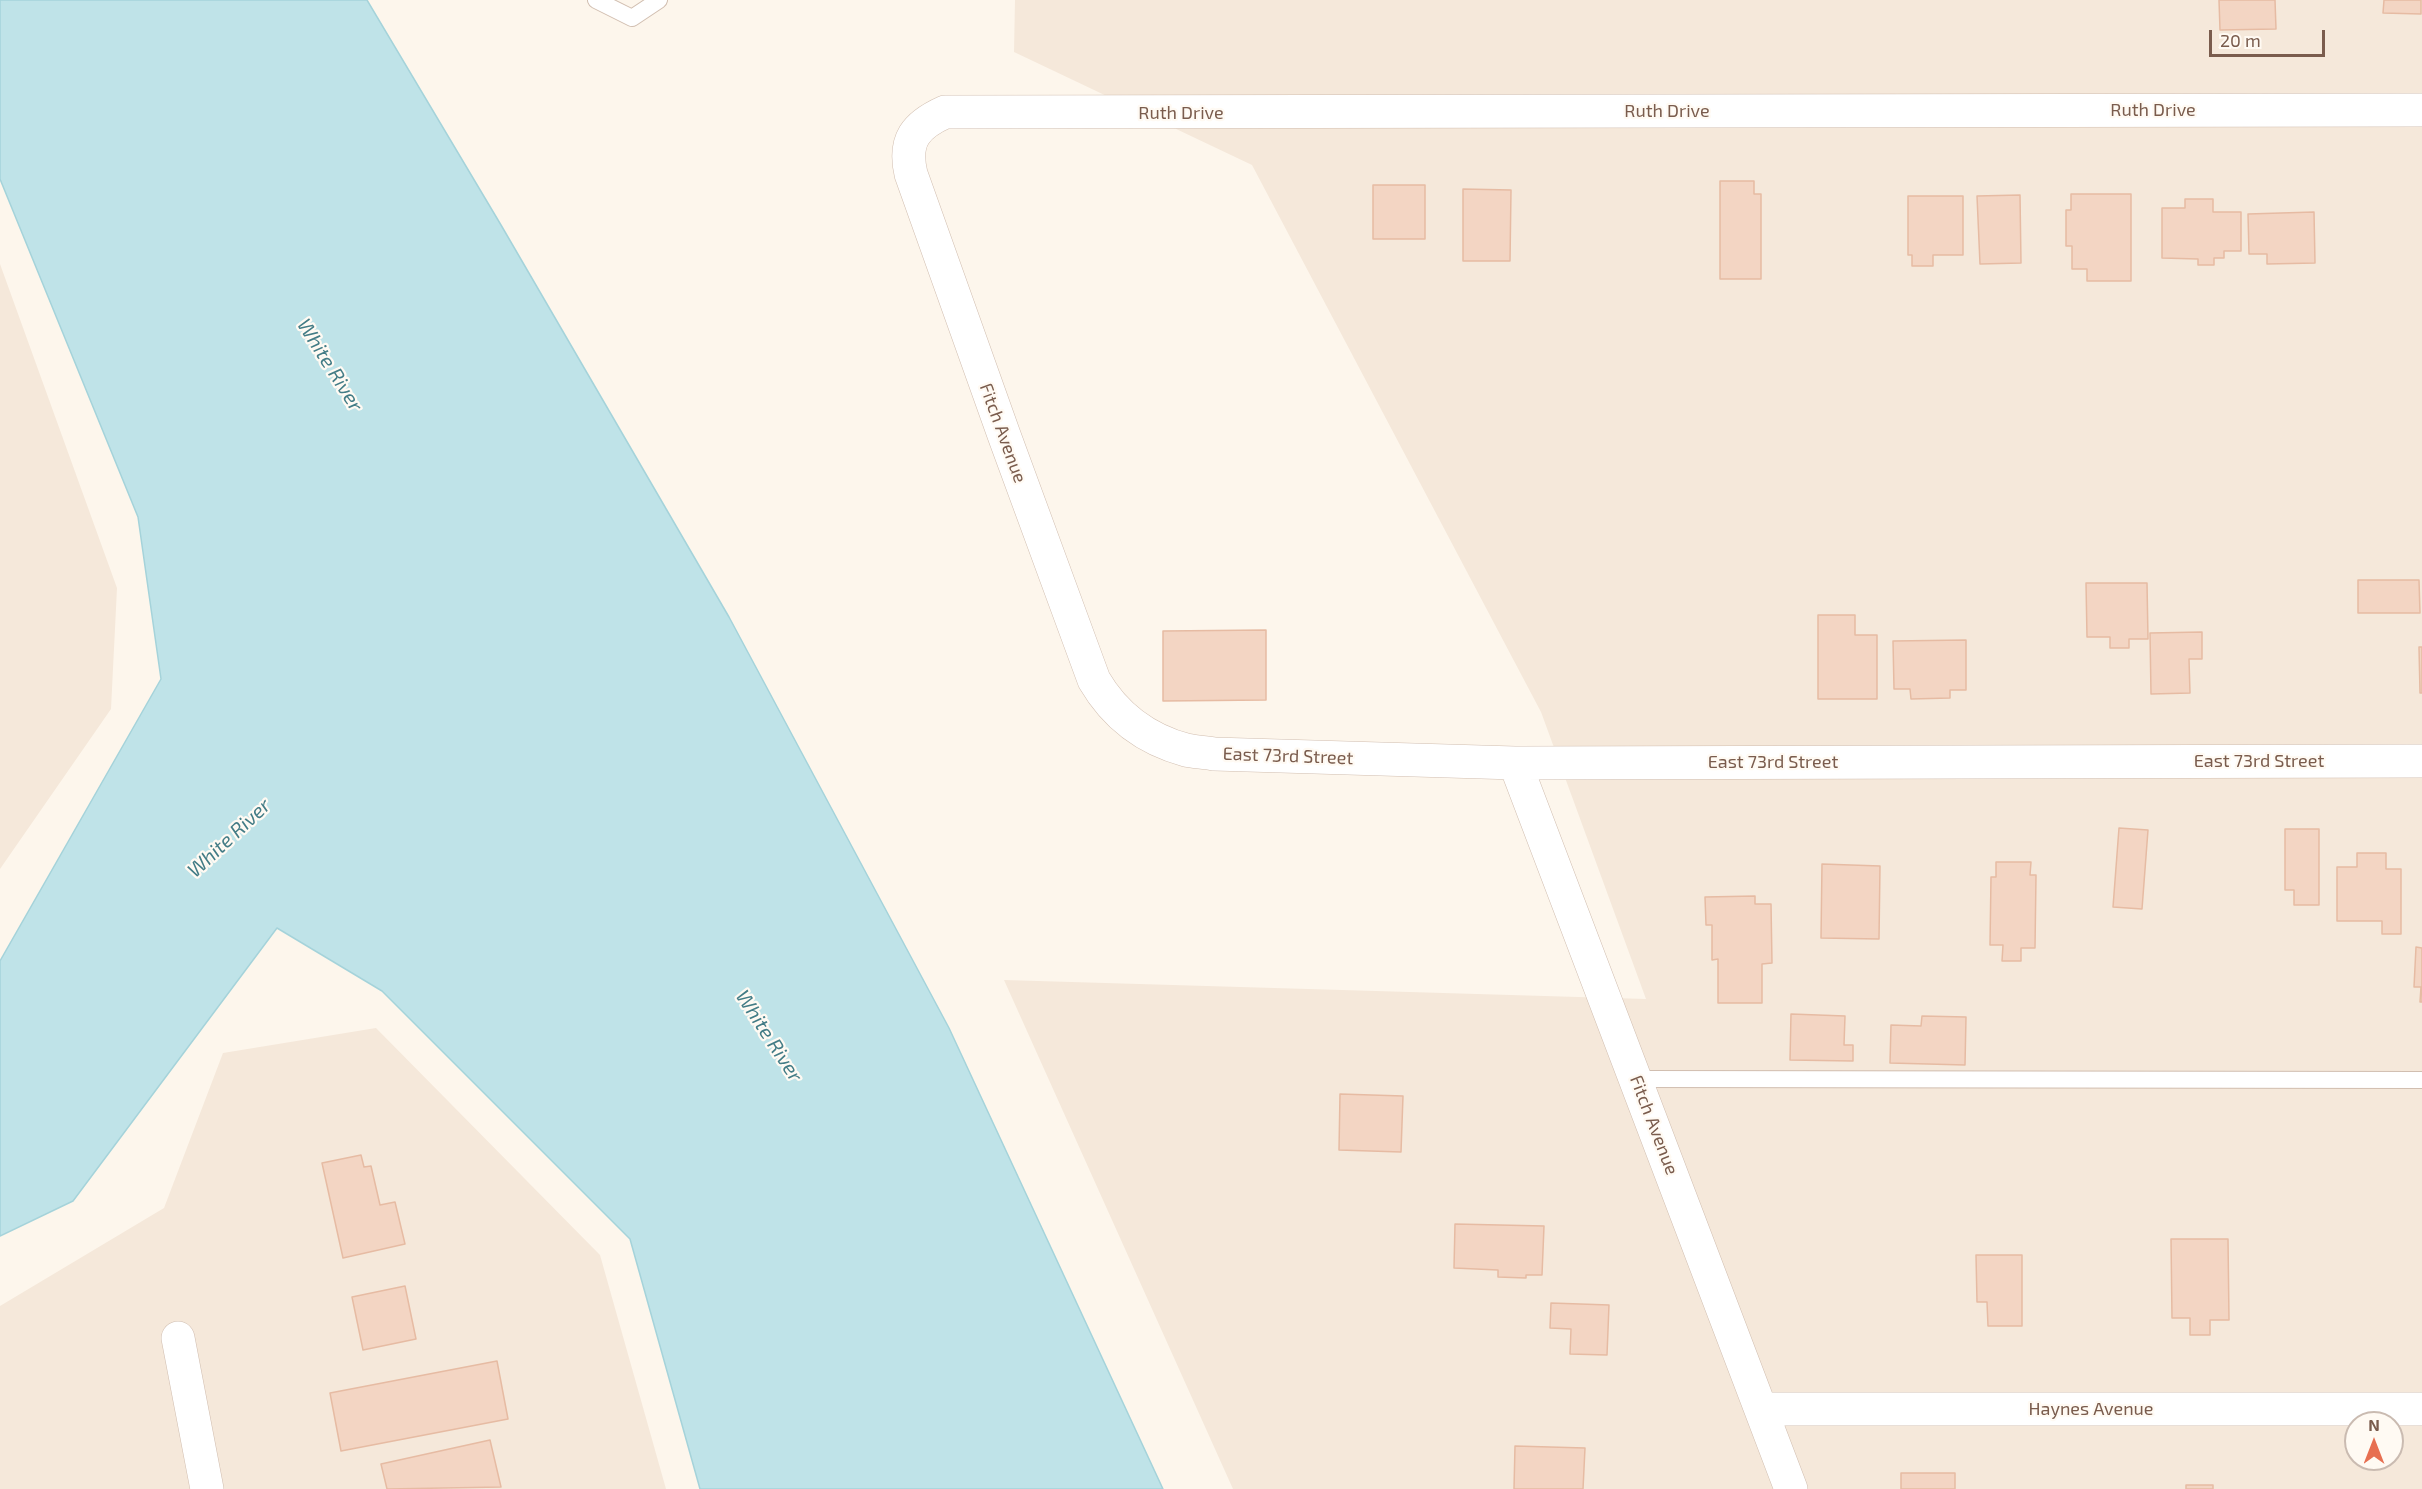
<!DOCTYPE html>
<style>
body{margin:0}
#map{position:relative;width:2422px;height:1489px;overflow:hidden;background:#fdf6ec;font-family:"Exo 2",sans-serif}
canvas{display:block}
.north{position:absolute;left:2344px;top:1411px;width:60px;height:60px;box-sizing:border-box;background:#fffaf3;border:2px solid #cabbb1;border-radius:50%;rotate:0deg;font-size:16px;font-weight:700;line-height:24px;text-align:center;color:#7a5c4d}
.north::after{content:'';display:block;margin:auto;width:21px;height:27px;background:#e76f51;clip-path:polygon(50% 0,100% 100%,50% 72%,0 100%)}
.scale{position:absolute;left:2209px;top:30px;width:116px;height:27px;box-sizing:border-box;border:3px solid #7a5c4d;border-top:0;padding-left:8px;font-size:18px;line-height:21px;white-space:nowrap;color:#7a5c4d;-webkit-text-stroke:4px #fffaf3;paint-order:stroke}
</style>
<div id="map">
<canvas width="2422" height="1489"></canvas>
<div class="north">N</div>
<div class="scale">20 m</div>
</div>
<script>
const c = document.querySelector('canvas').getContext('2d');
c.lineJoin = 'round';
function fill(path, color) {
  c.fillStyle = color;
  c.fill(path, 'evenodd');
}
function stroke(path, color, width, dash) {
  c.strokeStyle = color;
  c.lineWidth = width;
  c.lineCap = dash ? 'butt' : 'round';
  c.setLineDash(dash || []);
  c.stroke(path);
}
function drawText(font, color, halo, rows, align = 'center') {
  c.font = font + ' "Exo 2",sans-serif';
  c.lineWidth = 4.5;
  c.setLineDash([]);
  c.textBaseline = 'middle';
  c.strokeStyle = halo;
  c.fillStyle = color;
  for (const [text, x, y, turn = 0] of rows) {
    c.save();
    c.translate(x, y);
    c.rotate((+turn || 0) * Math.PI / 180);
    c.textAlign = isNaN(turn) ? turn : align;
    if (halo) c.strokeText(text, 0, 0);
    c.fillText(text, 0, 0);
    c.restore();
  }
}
const residential = new Path2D(`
 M1015,0h1407v1489h-1189l-229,-509 642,19 -105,-287 -289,-547 -238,-113zM2356,1423h36v36h-36z
 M0,264l117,324 -6,121 -111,160z
 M376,1028l224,227 66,234h-666v-183l164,-98 59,-155z`);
const water = new Path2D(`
 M0,0h367l134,225 228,392 220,411 214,461h-463l-70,-250 -248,-248 -105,-63 -204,273 -73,35v-275l161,-282 -23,-162 -138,-338z`);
const building = new Path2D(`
 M2219,0h56l1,29 -56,1z
 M2384,0h37v14l-38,-1z
 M1720,181h34v13h7v85h-41z
 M1373,185h52v54h-52z
 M1463,189l48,1 -1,71h-47z
 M2071,194h60v87h-44v-12h-15v-23h-6v-36h5z
 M2020,195l1,68 -41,1 -3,-68z
 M1908,196h55v59h-30v11h-21v-11h-4z
 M2185,199h28v13h28v39h-17v7h-10v7h-16v-6l-36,-1v-50h23z
 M2314,212l1,51 -48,1v-10h-18l-1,-40z
 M2358,580h61l1,33h-62z
 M2086,583h61l1,56h-19v9h-19v-11h-23z
 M1818,615h37v20h22v64h-59z
 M1266,630v70l-103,1v-70z
 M2202,632v27h-13l1,34 -39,1 -1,-61z
 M1966,640v50h-16v8l-39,1 -1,-10h-16l-1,-48z
 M2419,647h3v46h-2z
 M2119,828l29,2 -6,79 -29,-2z
 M2285,829h34v76h-25v-15h-9z
 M2357,853h29v16h15v65h-19v-13h-45v-54h20z
 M1996,862h35l-1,13h6l-1,73h-14v13h-19l1,-16h-13l1,-68h5z
 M1822,864l58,2 -1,73 -58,-1z
 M1755,896v8h16l1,59 -10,1v39h-44v-44l-6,1v-35h-6l-1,-28z
 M2416,947l6,1v54h-2l1,-15h-7z
 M1791,1014l54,2 -1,29h9v16l-63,-1z
 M1922,1016l44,1 -1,48 -75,-2 1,-38 30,1z
 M1340,1094l63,2 -2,56 -62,-2z
 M361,1155l3,12 7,-1 9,39 15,-3 10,42 -62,14 -21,-95z
 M1455,1224l89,2 -2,49h-16v3l-28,-1v-7l-44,-2z
 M2171,1239h57l1,81h-19v15h-20v-17h-18z
 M1976,1255h46v71h-34l-1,-24h-10z
 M405,1286l11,53 -53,11 -11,-53z
 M1551,1303l58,2 -2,50 -37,-1 1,-25 -21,-1z
 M497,1361l11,58 -167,32 -11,-58z
 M490,1440l11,47 -114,2 -6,-25z
 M1515,1446l70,2 -2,41h-69z
 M1901,1473h54v16h-54z
 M2186,1485h27v4h-27z`);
const lane = new Path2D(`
 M596,0l36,18 27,-18
 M1636,1079l786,1`);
const street = new Path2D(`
 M2422,110l-1477,2c-29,13 -42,28 -34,62l93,261 90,245c21,36 51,59 92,70 8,2 18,2 28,4l301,9 907,-2
 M1515,763l276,726
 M178,1338l29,151
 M1761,1409h661`);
const streetNames = [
 ["Ruth Drive",2153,110],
 ["Ruth Drive",1667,111],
 ["Ruth Drive",1181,113],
 ["Fitch Avenue",1003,433,70],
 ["East 73rd Street",1288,756,2],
 ["East 73rd Street",2259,761],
 ["East 73rd Street",1773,762],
 ["Fitch Avenue",1654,1125,69],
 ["Haynes Avenue",2091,1409]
];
const waterNames = [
 ["White River",330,365,58],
 ["White River",229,838,-43],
 ["White River",769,1036,57]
];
fill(residential, '#f5e8da');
fill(water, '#bfe3e8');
stroke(water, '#a5d3da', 1.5);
fill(building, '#f3d5c3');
stroke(building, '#e6bba3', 1.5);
stroke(lane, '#d1beb0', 18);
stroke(street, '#d1beb0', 34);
stroke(lane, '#fff', 16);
stroke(street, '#fff', 33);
drawText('18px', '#7a5c4d', '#fffaf3', streetNames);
drawText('italic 20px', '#437c86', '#fffaf3', waterNames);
</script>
